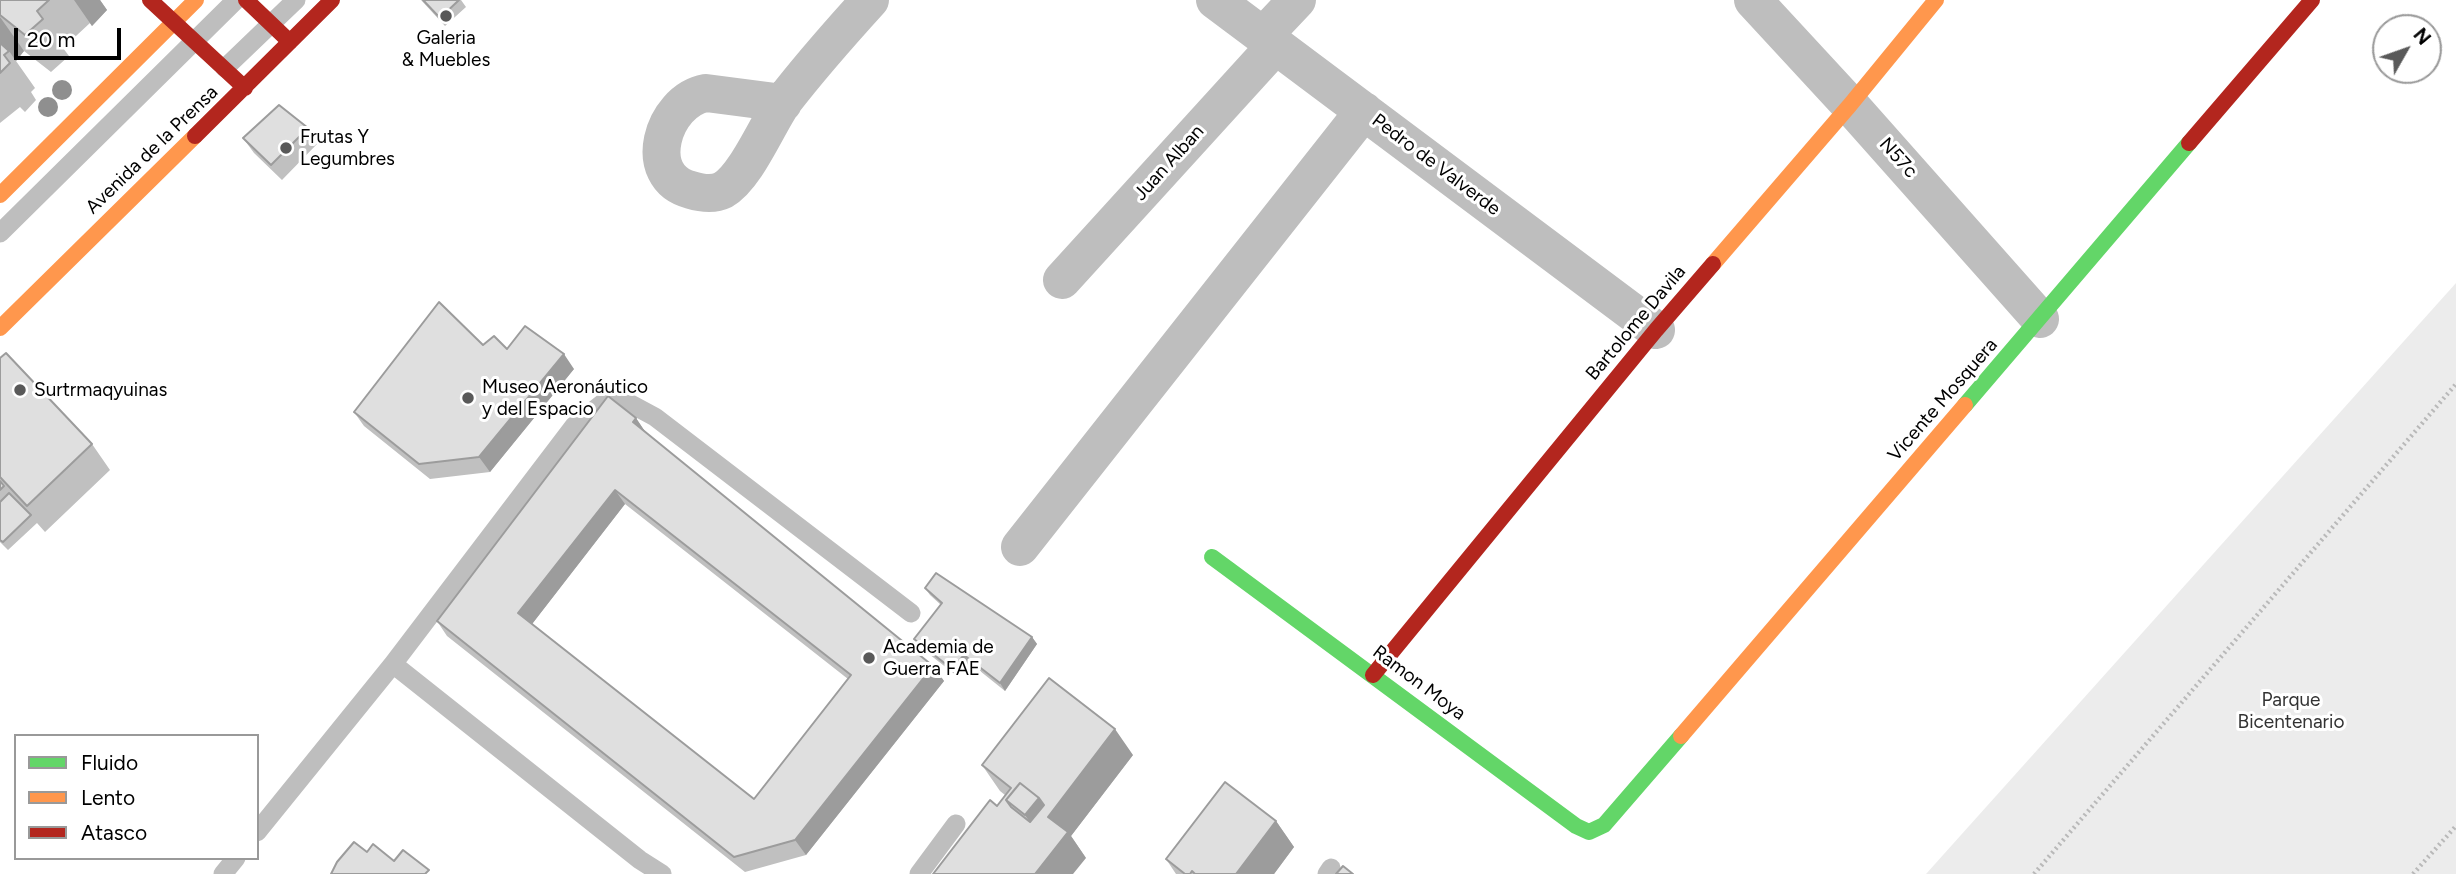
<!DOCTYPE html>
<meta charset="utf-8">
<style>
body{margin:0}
#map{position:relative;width:2456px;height:874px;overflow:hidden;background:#fff;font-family:Figtree,sans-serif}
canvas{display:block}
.legend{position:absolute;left:14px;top:734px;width:245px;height:126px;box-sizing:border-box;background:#fff;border:2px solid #999;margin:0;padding:9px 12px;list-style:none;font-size:21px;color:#000}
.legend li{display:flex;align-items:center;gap:14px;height:35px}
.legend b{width:35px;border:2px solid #999}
.north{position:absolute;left:2372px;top:14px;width:70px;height:70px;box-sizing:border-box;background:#fff;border:2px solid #999;border-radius:50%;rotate:50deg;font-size:19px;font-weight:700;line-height:28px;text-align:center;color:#000}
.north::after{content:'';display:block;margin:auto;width:24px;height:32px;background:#595959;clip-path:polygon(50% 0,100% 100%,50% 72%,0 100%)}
.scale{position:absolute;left:14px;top:28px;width:107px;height:32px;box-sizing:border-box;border:4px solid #000;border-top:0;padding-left:9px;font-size:21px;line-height:24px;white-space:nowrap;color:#000;-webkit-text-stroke:5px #fff;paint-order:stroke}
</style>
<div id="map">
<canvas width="2456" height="874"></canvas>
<ul class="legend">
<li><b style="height:9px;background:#63d668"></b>Fluido</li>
<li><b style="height:9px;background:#ff974d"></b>Lento</li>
<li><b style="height:9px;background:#b3261e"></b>Atasco</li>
</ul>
<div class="north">N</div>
<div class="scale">20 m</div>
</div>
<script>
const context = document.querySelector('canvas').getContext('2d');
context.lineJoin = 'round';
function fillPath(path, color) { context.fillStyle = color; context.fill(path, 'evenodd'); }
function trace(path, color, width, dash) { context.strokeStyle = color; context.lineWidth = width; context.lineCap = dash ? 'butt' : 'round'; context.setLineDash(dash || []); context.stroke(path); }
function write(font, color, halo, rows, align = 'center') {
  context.font = font + ' Figtree,sans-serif'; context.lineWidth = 6; context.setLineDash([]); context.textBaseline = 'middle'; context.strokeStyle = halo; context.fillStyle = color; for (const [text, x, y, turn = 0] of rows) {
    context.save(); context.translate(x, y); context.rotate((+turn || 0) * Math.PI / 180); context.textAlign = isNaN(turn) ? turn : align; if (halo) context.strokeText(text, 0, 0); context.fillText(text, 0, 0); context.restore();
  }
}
const green = new Path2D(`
 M 2456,283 L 2456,874 L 1926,874 Z`);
const path = new Path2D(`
 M 2034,874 L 2456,384
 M 2413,874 L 2456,826`);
const lane = new Path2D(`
 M 225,68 L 296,0
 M 0,233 L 236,0
 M 393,664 L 640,860 L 662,874
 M 257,832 L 393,664 L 574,426 L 603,403 L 629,403 L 655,417 L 911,613
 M 223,874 L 236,858
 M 919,874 L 956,824
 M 1327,874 L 1331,868`);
const street = new Path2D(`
 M 1215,0 L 1656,330
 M 1753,0 L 1850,105 L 2040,319
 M 1263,36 L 1297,0
 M 783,103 L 706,93 C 662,101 640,177 691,190 C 701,193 713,195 723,190 C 746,177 767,125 783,102 C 810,67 840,33 870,0
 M 1062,280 L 1276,45
 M 1020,547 L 1364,111`);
const fast = new Path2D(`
 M 1965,405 L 2189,143
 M 1212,557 L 1576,826 L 1589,832 L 1604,825 L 1681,736`);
const slow = new Path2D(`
 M 0,195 L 196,0
 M 1713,264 L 1850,105 L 1936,0
 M 0,328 L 195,136
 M 1681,736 L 1965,405`);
const jam = new Path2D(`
 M 150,0 L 245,88
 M 246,0 L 290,42
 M 195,136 L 332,0
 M 2189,143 L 2312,0
 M 1373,675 L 1656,330 L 1713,264`);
const trees = [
 [62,90],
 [48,107]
];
const wall = new Path2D(`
 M 0,0 L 100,0 L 107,10 L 92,26 L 90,23 L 63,48 L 69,56 L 51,72 L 24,51 L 16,61 L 35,88 L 31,92 L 36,100 L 25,112 L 20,107 L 0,123 Z
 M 421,0 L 461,0 L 466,7 L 445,26 Z
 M 308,128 L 319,142 L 282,180 L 254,153 L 243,138 Z
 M 483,345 L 507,349 L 574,369 L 490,472 L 430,479 L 364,426 L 354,412 Z
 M 0,358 L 92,444 L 110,470 L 45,532 L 37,523 L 8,550 L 0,542 Z
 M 636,418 L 646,433 L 933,666 L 944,681 L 806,855 L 745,872 L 447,636 L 437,621 ZM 625,504 L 848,679 L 754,799 L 532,624 Z
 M 925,588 L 1032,637 L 1037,644 L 1005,691 L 970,663 L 957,676 L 920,647 L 914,639 L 941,605 L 930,595 Z
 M 1133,755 L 1071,836 L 1086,858 L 997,806 L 1005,795 L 1000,791 L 982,765 Z
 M 1276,821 L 1294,847 L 1274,874 L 1176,874 L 1166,859 Z`);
const shadedWall = new Path2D(`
 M 74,0 L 100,0 L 107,10 L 92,26 Z
 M 0,17 L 24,51 L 16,61 L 9,51 L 0,51 Z
 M 564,354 L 574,369 L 490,472 L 479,457 Z
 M 636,418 L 646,433 L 633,422 Z
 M 615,490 L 625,504 L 529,628 L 518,613 Z
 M 1032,637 L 1037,644 L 1005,691 L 1000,683 Z
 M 964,655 L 970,663 L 957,676 L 952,669 Z
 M 933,666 L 944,681 L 806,855 L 795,840 Z
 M 1115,729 L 1133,755 L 1071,836 L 1086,858 L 1073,874 L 1035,874 L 1048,848 L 1025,815 L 1039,798 Z
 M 1276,821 L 1294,847 L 1274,874 L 1236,874 Z`);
const building = new Path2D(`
 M 0,0 L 49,0 L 37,11 L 43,19 L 25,35 L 0,15 Z
 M 423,0 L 459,0 L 440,18 Z
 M 0,43 L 9,51 L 4,55 L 10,63 L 0,73 Z
 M 279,105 L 308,128 L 271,165 L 243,138 Z
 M 439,302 L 483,345 L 494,336 L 507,349 L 525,326 L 564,354 L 479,457 L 419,464 L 354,412 Z
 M 6,353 L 92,444 L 27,506 L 0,477 L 0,358 Z
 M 608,396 L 636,418 L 633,422 L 933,666 L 795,840 L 734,857 L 437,621 ZM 615,490 L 851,675 L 754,799 L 518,613 Z
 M 0,481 L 4,486 L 0,490 Z
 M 9,493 L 31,515 L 3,542 L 0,540 L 0,502 Z
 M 936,573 L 1032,637 L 1000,683 L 964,655 L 952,669 L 914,639 L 942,603 L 925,588 Z
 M 1049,678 L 1115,729 L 1048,817 L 1068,832 L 1035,874 L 933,874 L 990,800 L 997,806 L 1011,788 L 982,765 ZM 1020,783 L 1039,798 L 1044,805 L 1030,822 L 1011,807 L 1006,800 Z
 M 1225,782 L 1276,821 L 1236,874 L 1195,874 L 1192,871 L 1190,874 L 1185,874 L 1166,859 Z
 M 1020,783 L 1039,798 L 1025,815 L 1006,800 Z
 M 354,842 L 367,852 L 373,844 L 394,861 L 403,850 L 429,870 L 425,874 L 331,874 L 337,862 Z
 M 1343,866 L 1353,874 L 1336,874 Z`);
const markers = [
 [446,16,7,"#595959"],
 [286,148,7,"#595959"],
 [20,390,7,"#595959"],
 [468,398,7,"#595959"],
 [869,658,7,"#595959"]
];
const poiNames = [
 ["Galeria",446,38,"center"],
 ["& Muebles",446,60,"center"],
 ["Frutas Y",300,137],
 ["Legumbres",300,159],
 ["Museo Aeronáutico",482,387],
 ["y del Espacio",482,409],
 ["Surtrmaqyuinas",34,390],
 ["Academia de",883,647],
 ["Guerra FAE",883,669]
];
const streetNames = [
 ["Avenida de la Prensa",152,150,-44],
 ["N57c",1898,158,48],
 ["Juan Alban",1169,163,-48],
 ["Pedro de Valverde",1436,165,37],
 ["Bartolome Davila",1636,323,-50],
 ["Vicente Mosquera",1943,400,-49],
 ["Ramon Moya",1419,683,37]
];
const parkNames = [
 ["Parque",2291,700],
 ["Bicentenario",2291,722]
];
fillPath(green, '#ececec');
trace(path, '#b9b9b9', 4.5, [2, 3.5]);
trace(lane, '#bebebe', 19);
trace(street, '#bebebe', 38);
trace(fast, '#63d668', 16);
trace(slow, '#ff974d', 16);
trace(jam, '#b3261e', 16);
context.fillStyle = '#8f8f8f';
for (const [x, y] of trees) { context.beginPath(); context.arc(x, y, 10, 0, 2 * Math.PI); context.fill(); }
fillPath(wall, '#c0c0c0');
fillPath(shadedWall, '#9c9c9c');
fillPath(building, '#dfdfdf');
trace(building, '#9c9c9c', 2);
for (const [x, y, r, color] of markers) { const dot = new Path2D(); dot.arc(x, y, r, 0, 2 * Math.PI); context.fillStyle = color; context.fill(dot); trace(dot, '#fff', 2.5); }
write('19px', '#000', '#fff', poiNames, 'left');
write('19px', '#000', '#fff', streetNames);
write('19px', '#333', '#fff', parkNames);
</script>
